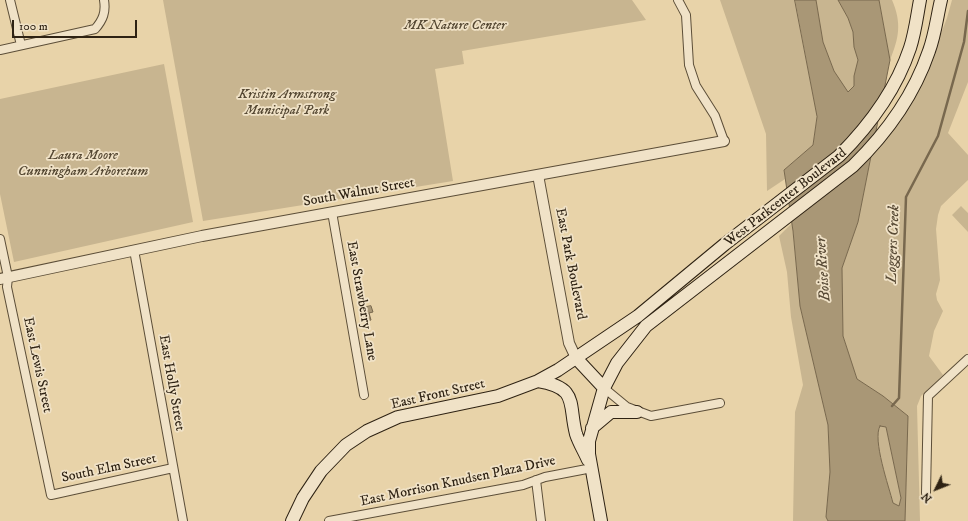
<!DOCTYPE html>
<style>
body{margin:0}
#map{position:relative;width:968px;height:521px;overflow:hidden;background:#e8d3a9;font-family:"IM FELL DW Pica",serif}
canvas{display:block}
.north{position:absolute;left:916px;top:469px;width:40px;height:40px;-webkit-text-stroke:3px #f0e2c7;paint-order:stroke;rotate:227deg;font-size:11px;font-weight:700;line-height:16px;text-align:center;color:#2e2213}
.north::after{content:'';display:block;margin:auto;width:14px;height:18px;background:#2e2213;clip-path:polygon(50% 0,100% 100%,50% 72%,0 100%)}
.scale{position:absolute;left:12px;top:20px;width:125px;height:18px;box-sizing:border-box;border:2px solid #2e2213;border-top:0;padding-left:5px;font-size:12px;line-height:14px;white-space:nowrap;color:#2e2213;-webkit-text-stroke:3px #f0e2c7;paint-order:stroke}
</style>
<div id="map">
<canvas width="968" height="521"></canvas>
<div class="north">N</div>
<div class="scale">100 m</div>
</div>
<script>
const context = document.querySelector('canvas').getContext('2d');
context.lineJoin = 'round';
function fillPath(path, color) { context.fillStyle = color; context.fill(path, 'evenodd'); }
function trace(path, color, width, dash) { context.strokeStyle = color; context.lineWidth = width; context.lineCap = dash ? 'butt' : 'round'; context.setLineDash(dash || []); context.stroke(path); }
function write(font, color, halo, rows, align = 'center') {
  context.font = font + ' "IM FELL DW Pica",serif'; context.lineWidth = 3.5; context.setLineDash([]); context.textBaseline = 'middle'; context.strokeStyle = halo; context.fillStyle = color; for (const [text, x, y, turn = 0] of rows) {
    context.save(); context.translate(x, y); context.rotate((+turn || 0) * Math.PI / 180); context.textAlign = isNaN(turn) ? turn : align; if (halo) context.strokeText(text, 0, 0); context.fillText(text, 0, 0); context.restore();
  }
}
const green = new Path2D(`
 M 163,0 L 632,0 L 646,20 L 462,51 L 464,64 L 435,69 L 453,181 L 203,221 Z
 M 720,0 L 795,0 L 817,117 L 813,145 L 784,170 L 785,179 L 767,191 L 766,134 Z
 M 816,0 L 838,0 L 848,18 L 853,32 L 854,47 L 858,60 L 854,76 L 854,86 L 848,93 L 834,71 L 823,42 Z
 M 879,0 L 892,0 C 902,23 899,38 890,60 Z
 M 952,0 L 968,0 L 968,82 L 948,133 L 968,155 L 968,180 L 941,206 L 938,215 L 936,229 L 940,280 L 936,294 L 937,300 L 943,311 L 934,331 L 929,356 L 943,375 L 921,396 L 917,406 L 920,521 L 905,521 L 908,416 L 883,396 L 857,379 L 843,336 L 842,268 L 858,222 L 871,157 L 895,129 L 920,87 L 947,18 Z
 M 164,64 L 193,222 L 14,262 L 0,194 L 0,99 Z
 M 961,206 L 968,213 L 968,232 L 952,215 Z
 M 792,223 L 800,306 L 828,425 L 830,472 L 826,517 L 828,521 L 793,521 L 795,412 L 803,385 L 791,317 L 787,272 L 779,236 Z
 M 880,426 L 886,427 L 901,498 L 899,506 L 893,503 C 889,487 872,439 880,426 Z`);
const water = new Path2D(`
 M 795,0 L 816,0 L 823,42 L 834,71 L 848,92 L 854,86 L 854,76 L 858,60 L 854,47 L 853,32 L 848,18 L 838,0 L 879,0 L 890,60 L 858,222 L 842,268 L 843,336 L 857,379 L 883,396 L 908,416 L 905,521 L 828,521 L 826,517 L 830,472 L 828,425 L 800,306 L 793,231 L 784,170 L 813,145 L 817,117 ZM 880,426 L 886,427 L 901,498 L 899,506 L 893,503 C 889,487 872,439 880,426 Z
 M 371,306 L 373,312 L 369,313 L 371,320 L 365,322 L 362,308 Z`);
const stream = new Path2D(`
 M 892,406 L 899,398 L 906,197 L 938,136 L 964,42 L 968,11`);
const minor = new Path2D(`
 M 10,0 L 21,45
 M 678,0 L 686,15 L 689,65 L 696,86 L 715,116 L 724,141
 M 0,50 L 95,29 C 103,20 106,12 104,0
 M 332,212 L 364,395
 M 0,239 L 8,277 L 7,287 L 51,495 L 173,468
 M 134,250 L 183,521
 M 604,388 L 627,407 L 651,416 L 720,403
 M 536,480 L 541,521
 M 926,493 L 928,396 L 968,359
 M 329,521 L 523,485 L 545,477 L 592,468`);
const tertiary = new Path2D(`
 M 538,175 L 569,343 L 576,358
 M 0,279 L 202,236 L 724,141`);
const secondary = new Path2D(`
 M 576,358 L 604,388
 M 538,381 C 579,388 568,403 576,434 C 579,443 584,451 588,460
 M 592,428 L 611,412 L 637,412
 M 292,521 L 303,498 L 321,471 L 346,445 L 367,431 L 398,417 L 498,396 L 538,381 L 558,370 L 638,316 L 725,244 L 839,156 C 869,126 896,90 910,48 C 915,33 917,16 920,0
 M 601,521 L 589,454 L 589,441 L 604,388 L 617,363 L 646,326 L 853,166 C 886,134 914,95 929,51 C 935,35 937,17 941,0`);
const parkNames = [
 ["MK Nature Center",455,26],
 ["Kristin Armstrong",287,95],
 ["Municipal Park",287,111],
 ["Laura Moore",83,156],
 ["Cunningham Arboretum",83,172]
];
const streetNames = [
 ["South Walnut Street",359,193,-10],
 ["West Parkcenter Boulevard",786,198,-38],
 ["East Park Boulevard",570,264,79],
 ["East Strawberry Lane",361,301,80],
 ["East Lewis Street",37,365,78],
 ["East Holly Street",171,383,80],
 ["East Front Street",438,395,-13],
 ["South Elm Street",109,469,-12],
 ["East Morrison Knudsen Plaza Drive",458,482,-12]
];
const waterNames = [
 ["Loggers Creek",894,244,-88],
 ["Boise River",824,269,-94]
];
fillPath(green, '#c8b590');
fillPath(water, '#a99776');
trace(water, '#78684e', 1);
trace(stream, '#78684e', 2.5);
trace(minor, '#5c4e38', 10);
trace(tertiary, '#5c4e38', 12);
trace(secondary, '#2e2213', 14);
trace(minor, '#f0e2c7', 8);
trace(tertiary, '#f0e2c7', 10);
trace(secondary, '#f0e2c7', 12);
write('italic 14px', '#544732', '#f0e2c7', parkNames);
write('14px', '#2e2213', '#f0e2c7', streetNames);
write('italic 15px', '#594b36', '#f0e2c7', waterNames);
</script>
